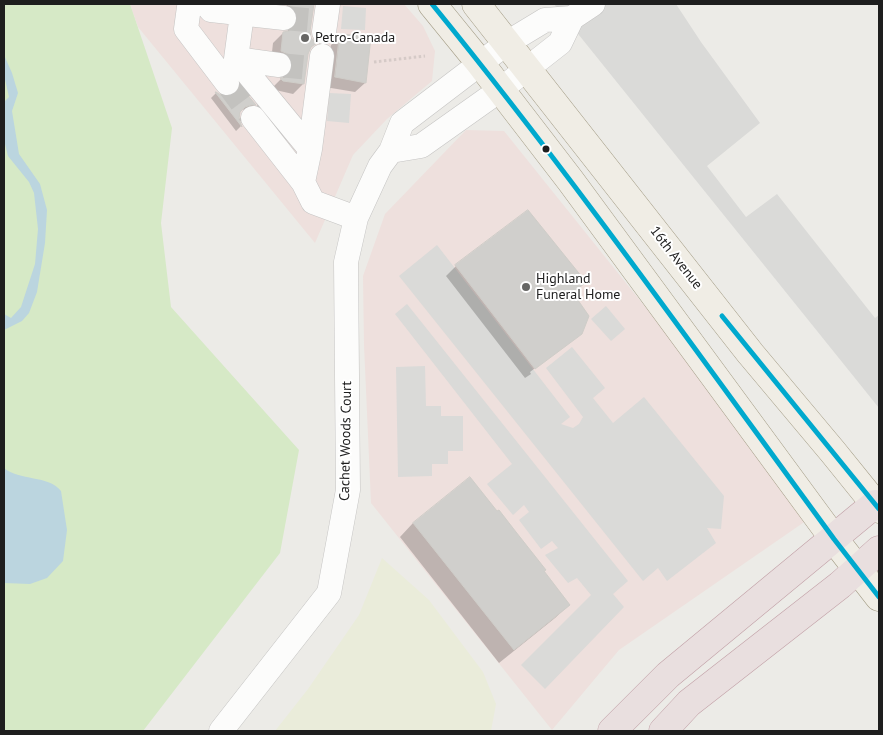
<!DOCTYPE html>
<style>
body{margin:0}
#map{position:relative;width:883px;height:735px;overflow:hidden;background:#ecebe7;font-family:"PT Sans",sans-serif}
canvas{display:block}
.frame{position:absolute;inset:0;border:5px solid #1e1e1e;pointer-events:none}
</style>
<div id="map">
<canvas width="883" height="735"></canvas>
<div class="frame"></div>
</div>
<script>
const context = document.querySelector('canvas').getContext('2d');
context.lineJoin = 'round';
function fillPath(path, color) { context.fillStyle = color; context.fill(path, 'evenodd'); }
function trace(path, color, width, dash) { context.strokeStyle = color; context.lineWidth = width; context.lineCap = dash ? 'butt' : 'round'; context.setLineDash(dash || []); context.stroke(path); }
function write(font, color, halo, rows, align = 'center') {
  context.font = font + ' "PT Sans",sans-serif'; context.lineWidth = 4; context.setLineDash([]); context.textBaseline = 'middle'; context.strokeStyle = halo; context.fillStyle = color; for (const [text, x, y, turn = 0] of rows) {
    context.save(); context.translate(x, y); context.rotate((+turn || 0) * Math.PI / 180); context.textAlign = isNaN(turn) ? turn : align; if (halo) context.strokeText(text, 0, 0); context.fillText(text, 0, 0); context.restore();
  }
}
const commercial = new Path2D(`
 M 130,4 L 404,4 L 423,26 L 435,51 L 432,81 L 387,119 L 353,155 L 315,243 L 138,27 Z
 M 466,130 L 504,131 L 813,516 L 619,650 L 552,730 L 371,503 L 364,345 L 363,276 L 385,214 Z`);
const religious = new Path2D(`
 M 554,4 L 676,4 L 701,42 L 760,123 L 707,166 L 746,217 L 777,194 L 875,318 L 879,315 L 879,408 Z
 M 343,6 L 366,8 L 365,30 L 341,29 Z
 M 329,93 L 351,94 L 349,123 L 327,121 Z
 M 437,245 L 570,417 L 561,424 L 573,428 L 579,424 L 583,417 L 546,368 L 572,347 L 605,388 L 593,398 L 613,423 L 644,397 L 724,496 L 721,529 L 707,528 L 716,543 L 667,581 L 658,568 L 643,581 L 399,276 Z
 M 407,304 L 628,581 L 613,594 L 624,607 L 545,689 L 521,665 L 591,595 L 577,578 L 568,583 L 545,555 L 558,548 L 552,541 L 541,549 L 519,520 L 529,512 L 524,505 L 513,515 L 487,484 L 512,464 L 395,314 Z
 M 606,306 L 625,329 L 611,341 L 591,319 Z
 M 425,366 L 426,406 L 441,406 L 441,416 L 463,416 L 463,451 L 448,451 L 448,464 L 432,464 L 432,476 L 398,477 L 396,367 Z`);
const farmland = new Path2D(`
 M 382,558 L 429,600 L 483,672 L 496,704 L 491,731 L 275,731 L 308,689 L 359,615 Z`);
const grass = new Path2D(`
 M 4,4 L 130,4 L 172,128 L 161,223 L 171,307 L 299,450 L 280,553 L 143,731 L 4,731 Z`);
const water = new Path2D(`
 M 4,55 L 12,73 L 18,93 L 12,111 L 19,154 L 40,184 L 47,210 L 45,243 L 37,292 L 29,313 L 22,321 L 4,330 L 4,314 L 11,318 L 21,307 L 35,264 L 38,229 L 34,193 L 29,182 L 8,156 L 4,140 L 4,102 L 9,97 L 4,75 Z
 M 4,468 C 19,481 49,475 61,491 L 67,530 L 63,561 L 47,578 L 30,584 L 4,583 Z`);
const shadow = new Path2D(`
 M 288,4 L 313,4 L 309,31 L 310,38 L 315,43 L 309,49 L 307,53 L 303,84 L 293,94 L 271,89 L 281,79 L 283,79 L 283,77 L 282,70 L 271,61 L 273,43 L 283,33 L 288,32 L 288,31 L 287,22 L 278,15 Z
 M 341,35 L 365,83 L 355,92 L 325,87 L 331,45 Z
 M 240,88 L 254,105 L 250,109 L 245,109 L 240,111 L 238,120 L 241,126 L 236,131 L 211,98 L 216,93 L 222,97 L 229,98 L 235,95 L 236,92 Z
 M 456,266 L 572,293 L 574,338 L 530,372 L 531,374 L 525,378 L 446,276 Z
 M 413,523 L 569,605 L 555,618 L 499,663 L 400,537 Z`);
const building = new Path2D(`
 M 286,4 L 314,4 L 310,31 L 311,38 L 317,43 L 311,47 L 308,54 L 304,84 L 283,81 L 280,78 L 285,78 L 290,74 L 293,66 L 292,59 L 288,54 L 281,51 L 283,32 L 289,31 L 295,26 L 298,19 L 296,12 L 292,7 Z
 M 340,34 L 371,37 L 366,83 L 335,77 Z
 M 240,86 L 256,105 L 251,105 L 245,107 L 240,112 L 239,119 L 242,127 L 215,92 L 216,92 L 222,96 L 229,97 L 236,94 L 239,89 Z
 M 528,210 L 586,282 L 573,293 L 589,316 L 582,334 L 535,369 L 455,265 Z
 M 470,477 L 497,511 L 499,510 L 516,532 L 546,570 L 544,571 L 570,605 L 514,650 L 413,523 Z`);
const minorTunnel = new Path2D(`
 M 284,18 L 317,21
 M 279,65 L 310,68
 M 227,83 L 253,118`);
const path = new Path2D(`
 M 374,62 L 425,56`);
const minor = new Path2D(`
 M 193,4 L 189,7 L 186,29 L 227,83
 M 206,4 L 211,10 L 284,18
 M 254,4 L 242,14 L 236,59 L 310,149 L 303,182 L 313,202 L 356,218
 M 324,32 L 328,4
 M 236,59 L 279,65
 M 253,118 L 303,182
 M 310,149 L 322,56
 M 391,151 L 421,146 L 500,90 L 560,43 L 572,18
 M 221,731 L 329,593 L 348,490 L 346,262 L 356,218 L 380,166 L 391,151 L 402,123 L 507,43 L 545,20 L 572,18 L 593,4`);
const major = new Path2D(`
 M 432,4 L 480,63 L 570,180 L 834,539 L 879,597
 M 476,4 L 750,353 L 833,452 L 879,509`);
const highway = new Path2D(`
 M 612,731 L 668,675 L 875,504
 M 663,731 L 689,703 L 840,585 L 879,550`);
const bus1 = new Path2D(`
 M 432,4 C 573,177 702,359 834,539 L 879,597
 M 722,316 L 879,509`);
const markers = [
 [305,38,5,"#666664"],
 [546,149,4.5,"#1e1e1e"],
 [526,287,5,"#666664"]
];
const poiNames = [
 ["Petro-Canada",315,38],
 ["Highland",536,279],
 ["Funeral Home",536,295]
];
const streetNames = [
 ["16th Avenue",676,258,52],
 ["Cachet Woods Court",346,441,-89]
];
fillPath(commercial, '#eee0dd');
fillPath(religious, '#dadad8');
fillPath(farmland, '#eaecda');
fillPath(grass, '#d6e9c6');
fillPath(water, '#bbd5df');
fillPath(shadow, '#0003');
fillPath(building, '#d0cfcc');
trace(building, '#cfcdc8', 1);
trace(minorTunnel, '#c3c2bf', 24, [24, 12]);
trace(minor, '#c5c4c3', 25);
trace(major, '#a29b84', 29);
trace(highway, '#c19fa6', 29);
trace(path, '#d5cac7', 3, [2.5, 2.5]);
trace(minor, '#fcfcfb', 24);
trace(major, '#f0ede5', 28);
trace(highway, '#e9dfdf', 28);
trace(bus1, '#00a9ce', 5);
for (const [x, y, r, color] of markers) { const dot = new Path2D(); dot.arc(x, y, r, 0, 2 * Math.PI); context.fillStyle = color; context.fill(dot); trace(dot, '#fff', 2); }
write('14px', '#1e1e1e', '#fff', poiNames, 'left');
write('14px', '#1e1e1e', '#fff', streetNames);
</script>
